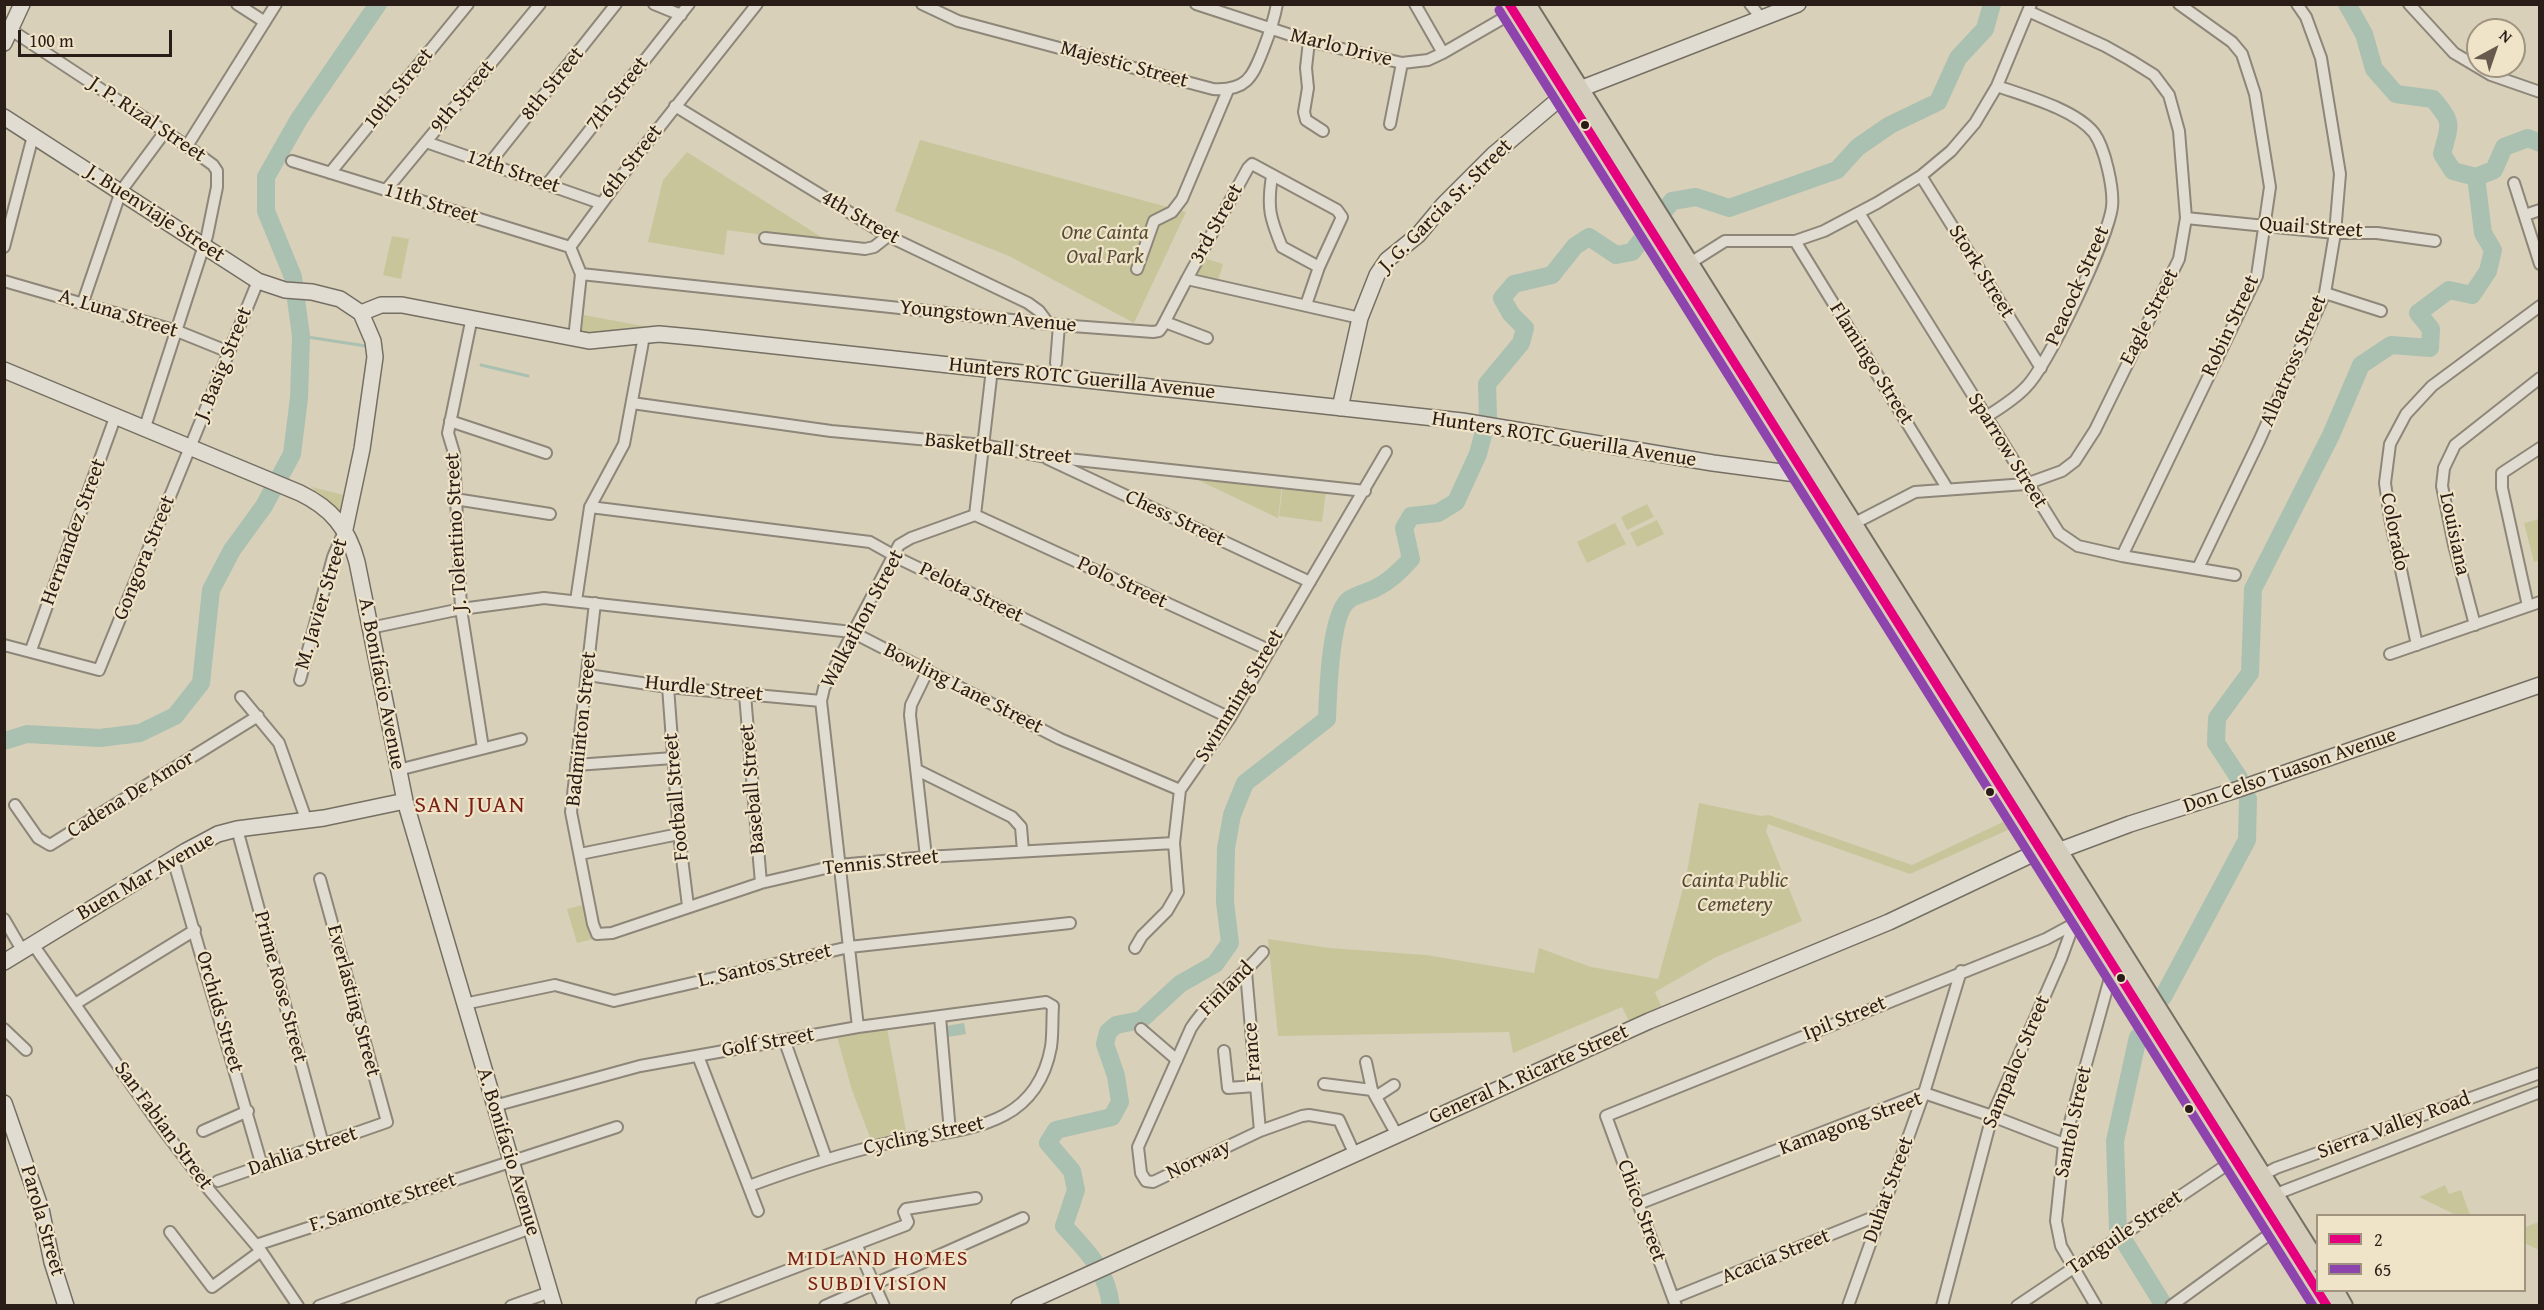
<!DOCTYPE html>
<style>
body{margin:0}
#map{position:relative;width:2544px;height:1310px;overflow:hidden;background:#d8d0b8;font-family:"Gentium Book Plus",serif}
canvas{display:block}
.frame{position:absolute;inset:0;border:6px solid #2a1c17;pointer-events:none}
.legend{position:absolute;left:2316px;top:1214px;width:210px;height:78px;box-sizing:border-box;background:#efe4c8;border:2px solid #a09481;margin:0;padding:8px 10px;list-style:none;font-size:18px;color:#2a1c17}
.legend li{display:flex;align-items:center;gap:12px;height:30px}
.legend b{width:30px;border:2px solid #a09481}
.north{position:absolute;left:2466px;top:18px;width:60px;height:60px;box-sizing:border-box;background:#efe4c8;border:2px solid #a09481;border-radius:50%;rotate:40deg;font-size:16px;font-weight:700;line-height:24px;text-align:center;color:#2a1c17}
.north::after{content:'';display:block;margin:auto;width:21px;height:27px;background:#675b4f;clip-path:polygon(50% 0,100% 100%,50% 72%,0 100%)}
.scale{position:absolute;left:18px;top:30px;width:154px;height:27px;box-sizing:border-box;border:3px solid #2a1c17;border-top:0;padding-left:8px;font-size:18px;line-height:21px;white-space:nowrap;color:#2a1c17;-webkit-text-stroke:4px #efe4c8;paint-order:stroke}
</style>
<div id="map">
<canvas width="2544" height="1310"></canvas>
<div class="frame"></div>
<ul class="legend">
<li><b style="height:8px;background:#e5007d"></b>2</li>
<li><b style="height:8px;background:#8e44ad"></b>65</li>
</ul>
<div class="north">N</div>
<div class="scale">100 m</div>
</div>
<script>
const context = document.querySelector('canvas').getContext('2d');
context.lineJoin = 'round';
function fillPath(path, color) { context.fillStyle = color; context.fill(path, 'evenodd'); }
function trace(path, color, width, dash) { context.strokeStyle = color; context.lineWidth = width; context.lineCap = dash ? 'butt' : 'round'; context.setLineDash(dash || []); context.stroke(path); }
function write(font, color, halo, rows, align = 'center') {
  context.font = font + ' "Gentium Book Plus",serif'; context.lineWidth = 4.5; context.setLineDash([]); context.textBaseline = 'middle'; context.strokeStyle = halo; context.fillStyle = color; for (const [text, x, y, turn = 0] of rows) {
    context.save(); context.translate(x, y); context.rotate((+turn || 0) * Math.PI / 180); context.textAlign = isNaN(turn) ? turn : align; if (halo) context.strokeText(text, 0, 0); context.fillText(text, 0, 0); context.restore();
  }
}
const green = new Path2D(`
 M 920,140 L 1186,212 L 1134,323 L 1009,256 L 895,211 Z
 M 687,152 L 826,240 L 830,244 L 727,230 L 724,255 L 648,242 L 663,180 Z
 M 392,236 L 409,239 L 401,279 L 383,275 Z
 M 1203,258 L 1223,264 L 1218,281 L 1193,273 Z
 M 584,315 L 648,327 L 581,335 Z
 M 1179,471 L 1282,485 L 1278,518 Z
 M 1283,485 L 1326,491 L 1322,522 L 1279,516 Z
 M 311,487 L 348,496 L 344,514 Z
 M 1647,504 L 1654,517 L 1627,530 L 1621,517 Z
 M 2539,519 L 2539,560 L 2534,562 L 2524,523 Z
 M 1657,520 L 1664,534 L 1637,547 L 1630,533 Z
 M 1615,523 L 1626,544 L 1587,563 L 1577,542 Z
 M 1699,803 L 1761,816 L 1769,815 L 1912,865 L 2005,821 L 2010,829 L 1910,874 L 1768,824 L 1766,831 L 1802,921 L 1716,957 L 1655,992 L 1664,1013 L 1632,1027 L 1622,1007 L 1513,1053 L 1509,1032 L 1278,1036 L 1268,939 L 1330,948 L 1426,955 L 1534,973 L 1539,948 L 1591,967 L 1658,979 L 1686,878 Z
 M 583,905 L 593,939 L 577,943 L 567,909 Z
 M 887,1028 L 906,1131 L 871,1140 L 852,1090 L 837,1037 Z
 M 2445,1185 L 2449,1194 L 2461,1190 L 2470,1215 L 2456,1215 L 2419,1197 Z
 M 2539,1222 L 2540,1222 L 2539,1250 L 2524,1243 L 2525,1227 Z`);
const water = new Path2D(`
 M 964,1023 L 966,1034 L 948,1037 L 946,1026 Z`);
const stream = new Path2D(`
 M 301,336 L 366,346
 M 481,365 L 528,376`);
const river = new Path2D(`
 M 2347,4 L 2364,34 L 2374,69 L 2396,94 L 2433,99 C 2454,124 2450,123 2442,154 L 2453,171 L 2476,177 L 2494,170 L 2504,147 L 2528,138 L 2540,143
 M 4,741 L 27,734 L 100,738 L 140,733 L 175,716 L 201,683 L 211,590 L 232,550 L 264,506 L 292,454 L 299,398 L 301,336 L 293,277 L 266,211 L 266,177 L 299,119 L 378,4
 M 2239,778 L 2216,743 L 2217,718 L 2250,673 L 2253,589 L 2331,435 L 2361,365 L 2391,345 L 2430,348 L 2431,329 L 2418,313 L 2449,290 L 2472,295 L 2488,271 L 2493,250 L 2483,233 L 2476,177
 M 2163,997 L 2247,840 L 2248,799
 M 2118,1230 L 2115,1141 L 2138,1037
 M 2124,1241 L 2163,1304
 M 1111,1306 C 1106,1268 1088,1253 1064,1226 L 1076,1190 L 1072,1171 L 1048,1143 L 1056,1130 L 1112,1117 L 1120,1102 L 1116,1076 L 1105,1044 L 1108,1032 L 1116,1025 L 1141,1020 L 1180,984 L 1215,964 L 1230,943 L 1225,902 L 1226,848 L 1232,815 L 1245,783 L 1327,719 C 1328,695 1330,611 1350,599 C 1358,594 1368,592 1376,588 C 1390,581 1400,571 1411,559 L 1404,528 L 1411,516 L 1438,513 L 1456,502 L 1478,454 L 1488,416 L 1487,384 L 1521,343 L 1525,328 L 1511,314 L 1502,298 L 1514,284 L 1552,275 L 1575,246 L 1589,237 L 1616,255 L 1632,252 L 1672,201 L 1696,197 L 1729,208 L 1837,170 L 1858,147 L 1890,125 L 1938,102 L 1958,58 L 1985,29 L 1992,4`);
const street = new Path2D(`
 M 237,4 L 265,22
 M 654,4 L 681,15
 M 922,4 L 958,21 L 1213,89 C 1246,91 1252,78 1263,50 C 1269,35 1274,20 1277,4
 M 1196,4 L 1309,41 L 1402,63 L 1428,60 L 1443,53 L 1514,12
 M 1415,4 L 1443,53
 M 1750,4 L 1762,19
 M 2409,4 L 2454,53 L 2491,75 L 2540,92
 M 11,30 L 187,146 L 213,165 L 217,171 L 217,187 L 207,236 L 145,427
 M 1309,41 L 1306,68 L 1308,88 L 1304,112 L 1306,120 L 1323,131
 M 675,106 L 888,236 L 1028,303 L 1039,311 L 1048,323
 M 1390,124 L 1402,63
 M 426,142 L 600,203
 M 187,146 L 276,4
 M 292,161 L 570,247
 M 489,164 L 616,4
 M 330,173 L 468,4
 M 1272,176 C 1267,208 1270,218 1282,247 L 1319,267
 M 1921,176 L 2041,368
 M 548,183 L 689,4
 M 2514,183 L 2540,264
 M 386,190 L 540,4
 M 1859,213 L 2059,533 L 2078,546 L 2122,556 L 2235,575
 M 2525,215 L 2540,210
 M 2186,218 L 2335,233 L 2377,233 L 2435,241
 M 765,238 L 865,249 L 874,247 L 888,236
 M 1795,241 L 1947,488
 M 4,247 L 33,136
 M 1687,265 L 1725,241 L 1795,241 L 1824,231 L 1877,203 L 1921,176 L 1951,151 L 1975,123 L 1997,86 L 2031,4
 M 1137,269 L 1154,221 L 1172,212 L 1182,199 L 1228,90
 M 581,274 L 1059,325 L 1153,332 L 1159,331 L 1162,327 L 1187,279 L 1360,318
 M 1187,279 L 1248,168 L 1252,164 L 1337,210 L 1342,217 L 1319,267 L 1306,305
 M 4,281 L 177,331 L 229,352
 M 2325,293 L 2381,311
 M 83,302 L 121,191 L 164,133
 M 472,317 L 448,433 L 454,453 L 461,609 L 483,748
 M 1165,322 L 1207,338
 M 574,339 L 581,274 L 570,247 L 635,158 L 757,4
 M 1056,363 L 1059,325
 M 632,403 L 831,431 L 984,445 L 1040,456 L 1365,491
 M 1986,417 C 2000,408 2015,399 2026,387 C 2048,365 2108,239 2112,207 C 2114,189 2105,148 2094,133 C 2075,109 2025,96 1997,86
 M 450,421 L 546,453
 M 1048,459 L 1310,582
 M 455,499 L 550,514
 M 590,507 L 870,542 L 904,561 L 1230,718
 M 975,515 L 1269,650
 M 1853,524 L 1915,492 L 2026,484 L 2062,471 L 2075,461 L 2095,430 L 2179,259 L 2186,218 L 2179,131 L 2169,95 L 2154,75 L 2130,60 L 2105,46 L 2028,11
 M 2122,556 L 2257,276 L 2270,187 L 2255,94 L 2242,54 L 2232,42 L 2179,4
 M 2198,568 L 2259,441 L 2325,293 L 2335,233 L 2340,174 L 2321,58 L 2306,17 L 2297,4
 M 576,601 L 590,507 L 624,444 L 644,336
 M 595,603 L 571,812 L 593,924 L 597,934 L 612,933 L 761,883 L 839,865 L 926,857 L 1174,843
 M 2528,606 L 2502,488 L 2502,473 L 2540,448
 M 2475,625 L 2454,545 L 2442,486 L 2444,468 L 2455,445 L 2540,378
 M 370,628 L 461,609 L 544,598 L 852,632 L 1060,739 L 1180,790
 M 4,645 L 99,670 L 258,281
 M 2417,645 L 2390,518 L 2385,483 L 2390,444 L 2406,414 L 2432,386 L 2540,306
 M 31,650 L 116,415
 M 2390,654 L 2540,602
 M 588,675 L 668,687 L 821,701
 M 300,680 L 333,557 L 345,529
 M 668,687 L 679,834 L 688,906
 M 745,695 L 761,883
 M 241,697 L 279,743 L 306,819
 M 576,765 L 673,758
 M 398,770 L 521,739
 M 917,770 L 1012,817 L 1021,827 L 1023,851
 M 15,805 L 38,838 L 50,845 L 258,716
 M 237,829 L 323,1144
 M 580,854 L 679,834
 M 926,857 L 910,715 L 911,705 L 928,670
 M 173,859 L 262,1166
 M 4,919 L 22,950
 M 32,943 L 159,1124 L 210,1191 L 261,1251 L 298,1306
 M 1135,948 L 1142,936 L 1167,911 L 1178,892 L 1174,843 L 1180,790 L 1230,718 L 1386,452
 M 1263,952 C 1241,978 1210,999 1191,1028 L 1138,1147 L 1141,1173 L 1146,1181 L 1153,1182 L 1260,1131 L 1302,1116 L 1309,1115 L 1339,1120 L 1355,1155
 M 1246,972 L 1260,1131
 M 75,1004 L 195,930
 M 464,1004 L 555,985 L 614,1001 L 849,947 L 1070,923
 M 940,1017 L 950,1132
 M 858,1027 L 821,701 L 824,688 L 899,545 L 911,538 L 975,515 L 992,369
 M 4,1029 L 26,1050
 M 1141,1029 L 1177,1060
 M 785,1042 L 826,1158
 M 1224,1051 L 1228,1088 L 1255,1086
 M 698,1056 L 758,1211
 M 1366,1062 L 1372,1090 L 1397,1135
 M 1324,1084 L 1372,1090
 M 1377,1096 L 1394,1085
 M 494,1106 L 640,1066 L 858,1027 L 1046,1002 L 1053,1006 C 1052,1019 1053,1034 1051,1047 C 1035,1134 956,1128 888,1143 C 840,1154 795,1169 749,1186
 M 203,1131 L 248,1111
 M 2259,1177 L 2276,1168 L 2540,1073
 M 218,1181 L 387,1122 L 320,879
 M 2271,1196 L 2540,1092
 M 1638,1204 L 1924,1093 L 1992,1116 L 2064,1144
 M 170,1232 L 212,1287 L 261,1251
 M 256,1245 L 617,1127
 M 857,1246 L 884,1306
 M 1673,1298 L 1879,1215
 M 702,1303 L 906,1225 L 908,1222 L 904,1212 L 906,1209 L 976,1198
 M 319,1306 L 531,1228
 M 511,1306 L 550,1292
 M 825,1306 L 1023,1218
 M 1676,1306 L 1606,1116 L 2046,939 L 2083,919
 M 1848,1306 L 1924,1093 L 1961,971
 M 1942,1306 L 1992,1116 L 2061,959 L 2073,926
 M 2017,1306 L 2234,1160
 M 2096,1306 L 2061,1246 L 2056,1221 L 2064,1144 L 2113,967
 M 2171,1306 L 2278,1228`);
const secondary = new Path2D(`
 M 4,43 L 22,4
 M 1580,89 L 1798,4
 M 4,117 L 258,281 L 285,290 L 312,292 L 340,299 L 361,313 L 373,341 L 375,357 L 362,449 L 345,529
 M 361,313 L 381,305 L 402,305 L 589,341 L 659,334 L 702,338 L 1462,421 L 1713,463 L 1804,475
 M 4,370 L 300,493 C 331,508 348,528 357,562 L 405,801 L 554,1306
 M 1340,408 L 1360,318 L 1377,275 L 1387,260 L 1418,235 L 1444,204 L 1493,155 L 1565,94
 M 4,962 L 186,851 L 218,834 L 237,829 L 324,818 L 405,801
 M 4,1103 L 41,1209 L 52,1262 L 66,1306
 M 1019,1306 L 1649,1021 L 1889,922 L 2041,850 L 2058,851 L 2130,824 L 2233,791 L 2540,685`);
const primary = new Path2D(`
 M 1509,4 L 2327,1306
 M 1527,4 L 2318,1263
 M 2335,1290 L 2344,1306`);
const bus1 = new Path2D(`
 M 1509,4 L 2327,1306`);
const bus2 = new Path2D(`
 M 1499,10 L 2313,1306`);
const markers = [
 [1585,125,5,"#2a1c17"],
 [1990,792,5,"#2a1c17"],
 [2121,978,5,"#2a1c17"],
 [2189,1109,5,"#2a1c17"]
];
const streetNames = [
 ["Marlo Drive",1341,48,14],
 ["Majestic Street",1124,65,15],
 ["8th Street",553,84,-51],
 ["10th Street",399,89,-51],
 ["7th Street",618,94,-52],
 ["9th Street",463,97,-50],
 ["J. P. Rizal Street",147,120,34],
 ["6th Street",632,162,-52],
 ["12th Street",513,172,19],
 ["11th Street",431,204,17],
 ["J. G. Garcia Sr. Street",1446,206,-45],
 ["J. Buenviaje Street",155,214,33],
 ["4th Street",860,218,30],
 ["3rd Street",1217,224,-61],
 ["Quail Street",2311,228,4],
 ["Stork Street",1981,272,58],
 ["Peacock Street",2078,286,-66],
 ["A. Luna Street",118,314,17],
 ["Youngstown Avenue",988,317,6],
 ["Eagle Street",2150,317,-63],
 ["Robin Street",2231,326,-65],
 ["Albatross Street",2294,361,-67],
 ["J. Basig Street",224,364,-68],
 ["Flamingo Street",1871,364,58],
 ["Hunters ROTC Guerilla Avenue",1082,379,6],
 ["Hunters ROTC Guerilla Avenue",1564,440,9],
 ["Basketball Street",998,449,7],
 ["Sparrow Street",2007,451,58],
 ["Chess Street",1175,519,25],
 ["Hernandez Street",74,532,-70],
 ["J. Tolentino Street",457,532,-93],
 ["Colorado",2394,532,79],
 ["Louisiana",2454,534,78],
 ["Gongora Street",145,558,-68],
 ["Polo Street",1122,583,25],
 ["Pelota Street",971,593,26],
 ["M. Javier Street",322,604,-73],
 ["Walkathon Street",863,619,-62],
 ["A. Bonifacio Avenue",381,684,79],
 ["Hurdle Street",704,689,6],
 ["Bowling Lane Street",963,689,27],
 ["Swimming Street",1240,696,-59],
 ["Badminton Street",582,729,-84],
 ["Don Celso Tuason Avenue",2290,771,-19],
 ["Baseball Street",753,789,-95],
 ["Cadena De Amor",131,795,-32],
 ["Football Street",677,797,-95],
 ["Tennis Street",881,863,-6],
 ["Buen Mar Avenue",146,877,-30],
 ["L. Santos Street",765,966,-13],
 ["Prime Rose Street",280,987,75],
 ["Finland",1227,989,-45],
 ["Everlasting Street",353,1001,75],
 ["Orchids Street",219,1012,74],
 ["Ipil Street",1845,1019,-22],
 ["Golf Street",768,1043,-10],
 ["France",1253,1052,-94],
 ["Sampaloc Street",2017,1062,-67],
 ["General A. Ricarte Street",1529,1075,-24],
 ["Santol Street",2074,1122,-78],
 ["Kamagong Street",1851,1124,-20],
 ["San Fabian Street",163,1126,54],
 ["Sierra Valley Road",2394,1126,-20],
 ["Cycling Street",924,1136,-12],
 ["Dahlia Street",303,1152,-19],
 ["A. Bonifacio Avenue",508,1152,73],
 ["Norway",1199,1160,-25],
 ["Duhat Street",1889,1190,-70],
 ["F. Samonte Street",383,1203,-18],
 ["Chico Street",1641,1211,70],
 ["Parola Street",42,1221,74],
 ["Tanguile Street",2125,1233,-34],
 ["Acacia Street",1776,1257,-22]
];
const parkNames = [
 ["One Cainta",1105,234],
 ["Oval Park",1105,258],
 ["Cainta Public",1735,882],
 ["Cemetery",1735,906]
];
const neighbourhoodNames = [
 ["MIDLAND HOMES",878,1259],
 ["SUBDIVISION",878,1284]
];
const quarterNames = [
 ["SAN JUAN",470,806]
];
fillPath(green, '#c9c59b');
fillPath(water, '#aac0b1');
trace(stream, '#aac0b1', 3);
trace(river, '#aac0b1', 18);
trace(street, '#8d8679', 14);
trace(secondary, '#756f63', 18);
trace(primary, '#756f63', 20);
trace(street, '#e0dcd1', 10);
trace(secondary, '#e0dcd1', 15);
trace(primary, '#d5cdbc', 16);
trace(bus1, '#e5007d', 9);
trace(bus2, '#8e44ad', 9);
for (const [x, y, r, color] of markers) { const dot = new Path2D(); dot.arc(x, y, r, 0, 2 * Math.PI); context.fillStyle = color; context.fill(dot); trace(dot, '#efe4c8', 2); }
write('21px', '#2a1c17', '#efe4c8', streetNames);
write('italic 21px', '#564c37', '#efe4c8', parkNames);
context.letterSpacing = '1.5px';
write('22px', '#7a1f14', '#efe4c8', neighbourhoodNames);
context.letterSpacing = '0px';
context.letterSpacing = '1.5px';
write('24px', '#7a1f14', '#efe4c8', quarterNames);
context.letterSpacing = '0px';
</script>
